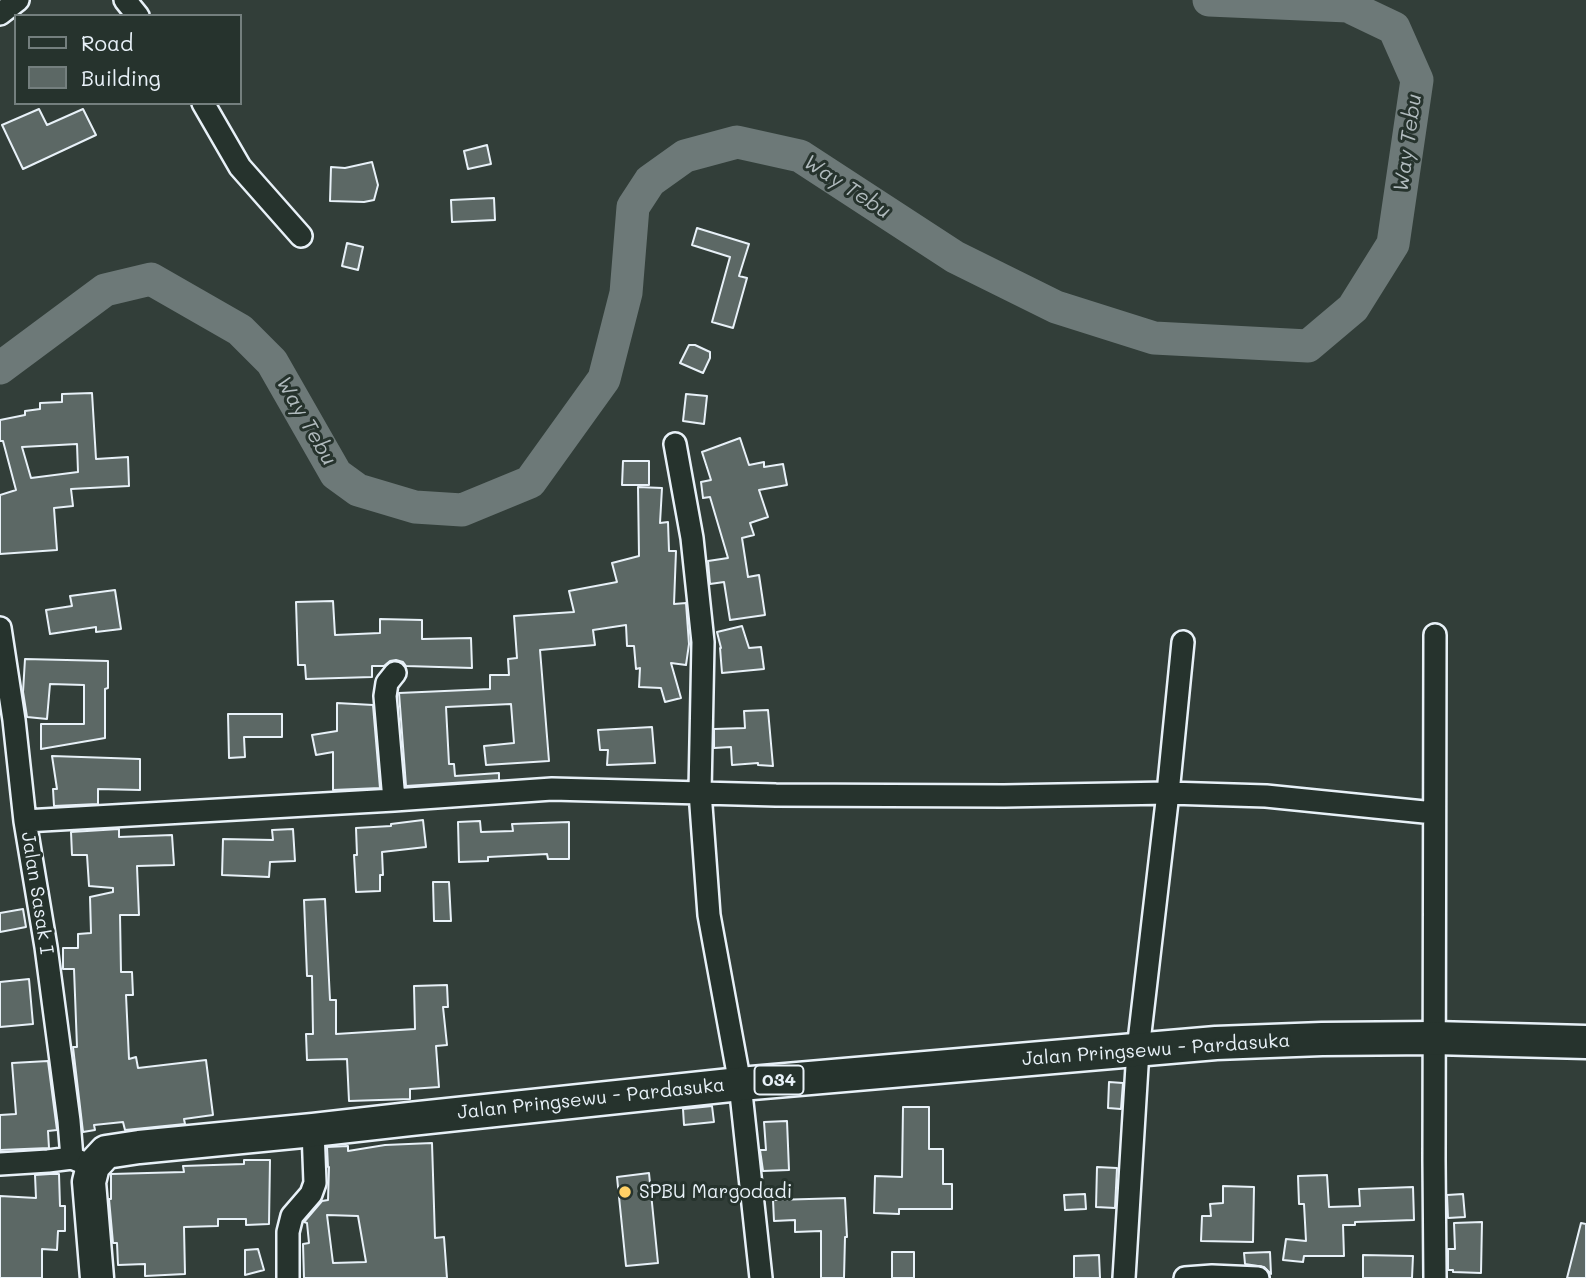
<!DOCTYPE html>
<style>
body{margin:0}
#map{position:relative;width:1586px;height:1278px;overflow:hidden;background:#323e39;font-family:Mali,sans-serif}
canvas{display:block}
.legend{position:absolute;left:14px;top:14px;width:228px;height:91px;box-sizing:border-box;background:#26332d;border:2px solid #747f7e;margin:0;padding:9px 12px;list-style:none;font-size:21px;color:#e8f1f8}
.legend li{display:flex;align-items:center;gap:14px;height:35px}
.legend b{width:35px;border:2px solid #747f7e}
</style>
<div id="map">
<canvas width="1586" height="1278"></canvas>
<ul class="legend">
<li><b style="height:9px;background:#26332d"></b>Road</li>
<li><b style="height:19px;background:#5c6865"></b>Building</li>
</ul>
</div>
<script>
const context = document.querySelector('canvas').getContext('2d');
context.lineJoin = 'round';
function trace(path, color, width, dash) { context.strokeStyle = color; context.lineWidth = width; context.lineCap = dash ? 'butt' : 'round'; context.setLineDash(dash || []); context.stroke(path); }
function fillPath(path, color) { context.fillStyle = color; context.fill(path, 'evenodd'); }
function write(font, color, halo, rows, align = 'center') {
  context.font = font + ' Mali,sans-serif'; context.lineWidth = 6; context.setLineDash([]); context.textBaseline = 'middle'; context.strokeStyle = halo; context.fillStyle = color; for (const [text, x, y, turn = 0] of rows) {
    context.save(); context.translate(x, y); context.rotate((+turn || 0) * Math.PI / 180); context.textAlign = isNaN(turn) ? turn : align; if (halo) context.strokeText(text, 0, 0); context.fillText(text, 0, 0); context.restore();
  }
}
const river = new Path2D(`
 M 0,368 L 105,290 L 151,279 L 240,330 L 272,362 L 336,474 L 358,490 L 415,507 L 462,510 L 530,482 L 604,379 L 626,293 L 633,207 L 650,181 L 685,156 L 737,142 L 800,156 L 955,257 L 1056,307 L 1154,338 L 1308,346 L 1353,308 L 1393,244 L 1417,80 L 1394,28 L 1348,6 L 1209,0`);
const building = new Path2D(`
 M 39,109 L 47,125 L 83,109 L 96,135 L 23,169 L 2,125 Z
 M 487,145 L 491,164 L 468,169 L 464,151 Z
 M 372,162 L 378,185 L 374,200 L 364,202 L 330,201 L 331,167 L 345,168 Z
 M 494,198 L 495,220 L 452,222 L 451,200 Z
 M 697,228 L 749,244 L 739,276 L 747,278 L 733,328 L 712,322 L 730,257 L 692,245 Z
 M 347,243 L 363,247 L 358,270 L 342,266 Z
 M 689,345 L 695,345 L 710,352 L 710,358 L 703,373 L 680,363 Z
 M 92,393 L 96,459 L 128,457 L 129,486 L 71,489 L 73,506 L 54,508 L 57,550 L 0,554 L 0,495 L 16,490 L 3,441 L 0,441 L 0,420 L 25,415 L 25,411 L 40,409 L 40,403 L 62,402 L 62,394 ZM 77,444 L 78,472 L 31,478 L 22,447 Z
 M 686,394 L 707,396 L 704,424 L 683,421 Z
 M 740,438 L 749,465 L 764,462 L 764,467 L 783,464 L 787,485 L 759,490 L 768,517 L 750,523 L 754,535 L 742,538 L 748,577 L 759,575 L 765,615 L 730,620 L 724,582 L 710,584 L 708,561 L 728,558 L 710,497 L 703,498 L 701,482 L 711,480 L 702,452 Z
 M 623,461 L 649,461 L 649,485 L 622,485 Z
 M 638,487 L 662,488 L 660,523 L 668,522 L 669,551 L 676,551 L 674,604 L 686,603 L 689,644 L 686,665 L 671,663 L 681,698 L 665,702 L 661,688 L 639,687 L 640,668 L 636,669 L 634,646 L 627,646 L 626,625 L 593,630 L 595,645 L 540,650 L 549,761 L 486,765 L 484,746 L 514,743 L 511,704 L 446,707 L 449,764 L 454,764 L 455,776 L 499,773 L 499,780 L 406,786 L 399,693 L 490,689 L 490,675 L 509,675 L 508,659 L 517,658 L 514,616 L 574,612 L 569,591 L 617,582 L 612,563 L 639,556 Z
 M 115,590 L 121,629 L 96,632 L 96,627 L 50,634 L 46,610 L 72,606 L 70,596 Z
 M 333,601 L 335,635 L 380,633 L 380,619 L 422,620 L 422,639 L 471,638 L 472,668 L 406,666 L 403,662 L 396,660 L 390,661 L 384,666 L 372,666 L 372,677 L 306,679 L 305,665 L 298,665 L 296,602 Z
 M 742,626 L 749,648 L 761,647 L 764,669 L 722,673 L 720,648 L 721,648 L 717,632 Z
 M 25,659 L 108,661 L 108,688 L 105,689 L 105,738 L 41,749 L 41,724 L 84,724 L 84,685 L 50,684 L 47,719 L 27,717 L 23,692 Z
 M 337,703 L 373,705 L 380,788 L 333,790 L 333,752 L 316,755 L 312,735 L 337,731 Z
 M 768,710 L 773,766 L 758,765 L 758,763 L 732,765 L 731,747 L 714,748 L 714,729 L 745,728 L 744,711 Z
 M 228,714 L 282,714 L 282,737 L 244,737 L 245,757 L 229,758 Z
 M 652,727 L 655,763 L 607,765 L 608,750 L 600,750 L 598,730 Z
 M 52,756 L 140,759 L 140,790 L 98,789 L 98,804 L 54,806 L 53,789 L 57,789 Z
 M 423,820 L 426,847 L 382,852 L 383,875 L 380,875 L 380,891 L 356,892 L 354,855 L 357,855 L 356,828 L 391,826 L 391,824 Z
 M 480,821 L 481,832 L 513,831 L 512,824 L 569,822 L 569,859 L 548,859 L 547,854 L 488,857 L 488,861 L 459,862 L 458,822 Z
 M 119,829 L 119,837 L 172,835 L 174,865 L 137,866 L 139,915 L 120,915 L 121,972 L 132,972 L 133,995 L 126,995 L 129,1059 L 136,1057 L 138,1068 L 206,1060 L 213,1115 L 184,1119 L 185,1124 L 125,1130 L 123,1122 L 94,1125 L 95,1130 L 83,1132 L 73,1047 L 77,1047 L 74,969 L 63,969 L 63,948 L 78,948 L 78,934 L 91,933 L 90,897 L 113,892 L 113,888 L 89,886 L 87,855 L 72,855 L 71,832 Z
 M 293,829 L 295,861 L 270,862 L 269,877 L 222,875 L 223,839 L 273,840 L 272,830 Z
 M 433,882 L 449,882 L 451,921 L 434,921 Z
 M 325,899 L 330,1000 L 336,1000 L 336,1034 L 415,1029 L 414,986 L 447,985 L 448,1007 L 443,1007 L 447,1045 L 436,1046 L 439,1087 L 410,1089 L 410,1099 L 349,1101 L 347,1059 L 307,1060 L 306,1034 L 313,1034 L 312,976 L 307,976 L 304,900 Z
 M 23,909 L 26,927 L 0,932 L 0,913 Z
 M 29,979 L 33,1024 L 0,1027 L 0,982 Z
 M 48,1061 L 57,1130 L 48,1131 L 49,1148 L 0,1150 L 0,1115 L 16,1114 L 12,1063 Z
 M 1109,1082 L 1123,1083 L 1121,1109 L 1108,1108 Z
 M 712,1106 L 714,1122 L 684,1125 L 683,1109 Z
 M 903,1107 L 929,1107 L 929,1149 L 943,1149 L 943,1184 L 952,1184 L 952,1209 L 899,1209 L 899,1214 L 874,1213 L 875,1176 L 902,1177 Z
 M 787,1121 L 789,1170 L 763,1171 L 760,1150 L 766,1150 L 764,1122 Z
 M 432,1143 L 435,1238 L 444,1237 L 447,1278 L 304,1278 L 303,1244 L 309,1243 L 307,1223 L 304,1222 L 322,1201 L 328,1200 L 329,1167 L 328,1167 L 327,1147 L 348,1146 L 348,1151 L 385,1145 ZM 327,1215 L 358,1216 L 366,1262 L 333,1263 Z
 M 244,1160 L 270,1160 L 269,1224 L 246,1225 L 246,1219 L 218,1219 L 218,1226 L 184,1227 L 185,1274 L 145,1276 L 145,1264 L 118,1265 L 117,1243 L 113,1243 L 109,1199 L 111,1199 L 111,1174 L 184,1172 L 183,1166 L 244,1164 Z
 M 1097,1167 L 1117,1168 L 1115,1208 L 1096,1207 Z
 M 649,1173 L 658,1263 L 626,1266 L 617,1177 Z
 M 50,1174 L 59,1174 L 60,1206 L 65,1206 L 65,1231 L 58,1231 L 57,1250 L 42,1249 L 42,1278 L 0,1278 L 0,1196 L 36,1198 L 35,1175 Z
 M 1327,1175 L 1329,1207 L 1360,1206 L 1359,1189 L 1413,1187 L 1414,1220 L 1355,1222 L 1355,1225 L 1343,1225 L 1344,1256 L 1304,1256 L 1303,1262 L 1283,1260 L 1286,1239 L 1306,1241 L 1304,1204 L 1299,1204 L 1298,1176 Z
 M 1223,1186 L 1254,1187 L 1253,1242 L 1201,1241 L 1202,1216 L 1211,1216 L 1210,1204 L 1223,1203 Z
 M 1085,1194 L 1086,1209 L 1065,1210 L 1064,1195 Z
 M 1463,1194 L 1465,1217 L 1448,1218 L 1447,1195 Z
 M 845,1198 L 847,1237 L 845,1237 L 844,1278 L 821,1278 L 821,1231 L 795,1232 L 795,1220 L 774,1221 L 773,1200 Z
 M 1482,1222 L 1481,1273 L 1453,1272 L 1453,1270 L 1448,1270 L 1448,1249 L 1455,1249 L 1454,1223 Z
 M 1581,1223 L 1586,1224 L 1586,1278 L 1567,1278 Z
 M 258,1249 L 264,1270 L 245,1275 L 245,1250 Z
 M 892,1252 L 914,1252 L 914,1278 L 892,1278 Z
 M 1270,1252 L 1271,1274 L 1264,1267 L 1245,1264 L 1244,1253 Z
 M 1099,1255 L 1100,1278 L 1074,1278 L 1074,1256 Z
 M 1363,1255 L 1413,1256 L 1412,1278 L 1363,1278 Z`);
const street = new Path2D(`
 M 125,0 L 138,16
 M 0,14 L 18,0
 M 203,103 L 240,167 L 301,236
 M 675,444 L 692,538 L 703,642 L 700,792 L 709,915 L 740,1084 L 761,1278
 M 0,628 L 14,720 L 25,821 L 46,947 L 69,1121 L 72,1158
 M 394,800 L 385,696 L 387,683 L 395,673
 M 25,821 L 394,800 L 552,789 L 776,795 L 1004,796 L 1168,793 L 1266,796 L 1434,813
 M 0,1164 L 48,1161 L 72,1158 L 84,1163
 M 288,1278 L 288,1232 L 292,1216 L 311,1194 L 315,1183 L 313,1130
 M 1124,1278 L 1138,1050 L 1168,793 L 1183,642
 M 1185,1278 L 1212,1276 L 1258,1278
 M 1435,1278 L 1434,1160 L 1435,635`);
const primary = new Path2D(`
 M 97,1278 L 89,1182 L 93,1166 L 106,1152 L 139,1147 L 313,1130 L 410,1119 L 740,1084 L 1216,1043 L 1322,1039 L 1434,1038 L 1586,1042`);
const markers = [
 [625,1192,7,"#ffd166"]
];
const shields = [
 [779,1080,49]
];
const shieldNames = [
 ["034",779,1080]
];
const streetNames = [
 ["Jalan Sasak I",37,893,81],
 ["Jalan Pringsewu - Pardasuka",1156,1050,-4],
 ["Jalan Pringsewu - Pardasuka",591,1099,-6]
];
const poiNames = [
 ["SPBU Margodadi",639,1192]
];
const waterNames = [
 ["Way Tebu",1408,143,-82],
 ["Way Tebu",847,187,33],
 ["Way Tebu",306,421,60]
];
trace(river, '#6d7978', 33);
fillPath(building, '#5c6865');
trace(building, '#e8f1f8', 2);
trace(street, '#e8f1f8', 26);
trace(primary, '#e8f1f8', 37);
trace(street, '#26332d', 21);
trace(primary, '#26332d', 32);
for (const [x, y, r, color] of markers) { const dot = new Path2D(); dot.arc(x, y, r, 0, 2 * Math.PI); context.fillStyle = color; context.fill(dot); trace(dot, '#26332d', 2.5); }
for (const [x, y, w] of shields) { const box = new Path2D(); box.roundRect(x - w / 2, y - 14.5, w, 29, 5); context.fillStyle = '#26332d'; context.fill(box); trace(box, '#e8f1f8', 2); }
write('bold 18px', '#e8f1f8', null, shieldNames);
write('19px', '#e8f1f8', '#26332d', streetNames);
write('19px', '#e8f1f8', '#26332d', poiNames, 'left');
write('italic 21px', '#b1bbbe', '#26332d', waterNames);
</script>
